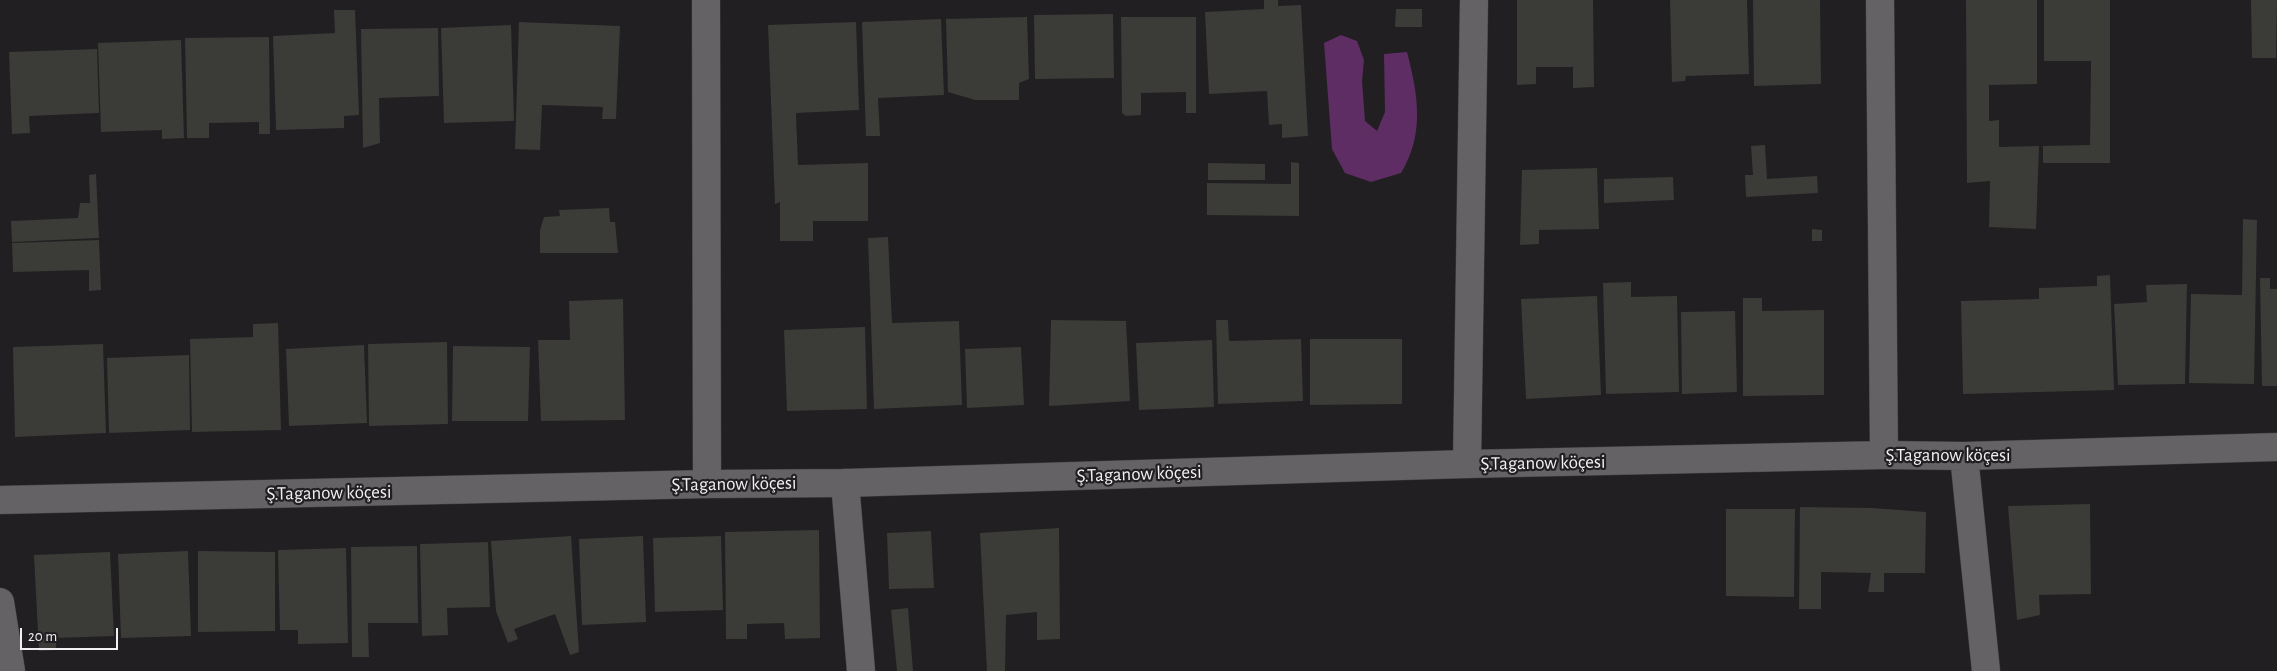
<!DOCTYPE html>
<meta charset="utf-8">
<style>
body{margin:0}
#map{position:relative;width:2277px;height:671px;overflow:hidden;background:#211f21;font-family:"Alegreya Sans",sans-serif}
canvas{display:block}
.scale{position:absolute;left:20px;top:628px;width:98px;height:22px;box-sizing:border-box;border:2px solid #f1eff1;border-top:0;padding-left:6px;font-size:15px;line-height:18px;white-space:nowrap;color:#f1eff1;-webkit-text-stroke:4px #211f21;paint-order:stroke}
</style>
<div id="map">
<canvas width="2277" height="671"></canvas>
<div class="scale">20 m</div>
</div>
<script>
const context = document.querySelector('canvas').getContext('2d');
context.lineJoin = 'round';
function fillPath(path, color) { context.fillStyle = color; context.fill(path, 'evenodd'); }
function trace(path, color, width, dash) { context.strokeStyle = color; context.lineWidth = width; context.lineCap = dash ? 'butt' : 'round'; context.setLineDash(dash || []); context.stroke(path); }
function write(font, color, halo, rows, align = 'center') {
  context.font = font + ' "Alegreya Sans",sans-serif'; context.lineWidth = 4.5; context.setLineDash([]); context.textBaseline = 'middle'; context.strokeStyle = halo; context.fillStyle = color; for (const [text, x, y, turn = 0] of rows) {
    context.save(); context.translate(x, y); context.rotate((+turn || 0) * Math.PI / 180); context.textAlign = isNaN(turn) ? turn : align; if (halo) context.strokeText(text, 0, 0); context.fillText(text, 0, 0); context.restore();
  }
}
const green = new Path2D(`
 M 1341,35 L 1357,41 L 1364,60 L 1362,81 L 1365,121 L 1377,131 L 1385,112 L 1384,54 L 1407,52 C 1418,94 1425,134 1401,173 L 1371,182 L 1345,173 L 1332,149 L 1324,43 Z`);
const building = new Path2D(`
 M 1264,0 L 1278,0 L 1278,6 L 1301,5 L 1308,136 L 1282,138 L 1282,124 L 1269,125 L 1267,91 L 1209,94 L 1205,12 L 1264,9 Z
 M 1517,0 L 1593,0 L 1594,87 L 1573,88 L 1573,67 L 1536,67 L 1536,84 L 1517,85 Z
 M 1670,0 L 1747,0 L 1749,74 L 1686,76 L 1685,81 L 1672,82 Z
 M 1753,0 L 1820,0 L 1821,84 L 1754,86 Z
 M 1966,0 L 2037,0 L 2037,84 L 1989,85 L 1989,121 L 1999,120 L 1999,147 L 2039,146 L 2036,229 L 1989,227 L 1990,181 L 1967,183 Z
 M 2044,0 L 2110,0 L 2110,163 L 2043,163 L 2043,146 L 2090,145 L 2091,61 L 2044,61 Z
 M 2251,0 L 2277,0 L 2276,58 L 2252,58 Z
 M 1396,9 L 1422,9 L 1422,27 L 1395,27 Z
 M 334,10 L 355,10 L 359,115 L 344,116 L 344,128 L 276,130 L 273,36 L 335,33 Z
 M 1113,14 L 1114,78 L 1035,79 L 1034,15 Z
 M 1027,17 L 1029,79 L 1019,83 L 1019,100 L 975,100 L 948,92 L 946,19 Z
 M 1121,17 L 1196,17 L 1196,113 L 1186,113 L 1186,92 L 1141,93 L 1141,115 L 1126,116 L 1122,113 Z
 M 941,19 L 944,95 L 878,98 L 880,136 L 866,136 L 862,22 Z
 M 519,22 L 620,26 L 616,119 L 602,119 L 603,107 L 542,105 L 540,150 L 515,149 Z
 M 856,22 L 859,110 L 796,113 L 798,165 L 868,163 L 868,221 L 813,221 L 813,241 L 780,241 L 780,202 L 775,204 L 768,25 Z
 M 511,25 L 514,121 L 444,123 L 441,28 Z
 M 438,28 L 439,96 L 379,98 L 380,143 L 363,148 L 361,29 Z
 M 269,37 L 270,134 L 259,134 L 259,122 L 209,123 L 209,138 L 187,138 L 185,38 Z
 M 181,40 L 184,138 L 162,139 L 162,130 L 101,132 L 98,43 Z
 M 97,49 L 99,113 L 29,116 L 30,133 L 12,134 L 9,52 Z
 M 1765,145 L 1767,179 L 1817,176 L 1818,193 L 1746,197 L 1745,175 L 1753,175 L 1751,146 Z
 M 1291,162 L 1299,163 L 1299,216 L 1207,215 L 1207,183 L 1291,184 Z
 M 1208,163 L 1265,164 L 1265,180 L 1208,180 Z
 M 1597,168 L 1599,229 L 1539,230 L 1539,244 L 1520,245 L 1522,170 Z
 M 96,174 L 99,238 L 12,242 L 11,221 L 78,218 L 80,203 L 90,203 L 89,175 Z
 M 1673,177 L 1674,200 L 1604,203 L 1604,179 Z
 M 609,208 L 610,222 L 615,222 L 618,253 L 540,253 L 540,230 L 544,217 L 560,216 L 559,210 Z
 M 2243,219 L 2257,220 L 2254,384 L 2189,383 L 2191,294 L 2242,295 Z
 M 1812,229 L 1822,230 L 1822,241 L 1812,241 Z
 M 888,237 L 892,323 L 959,321 L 962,405 L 874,409 L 868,238 Z
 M 99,240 L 101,290 L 89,291 L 89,270 L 13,272 L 12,243 Z
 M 2110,275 L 2114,390 L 1963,394 L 1961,301 L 2039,299 L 2039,288 L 2097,286 L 2097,276 Z
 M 2260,278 L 2270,278 L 2270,289 L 2277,289 L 2277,386 L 2262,386 Z
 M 1631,282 L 1631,297 L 1677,296 L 1679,392 L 1606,394 L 1603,283 Z
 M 2187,284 L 2185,384 L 2118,385 L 2114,304 L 2147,302 L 2146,285 Z
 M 1597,296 L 1601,395 L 1526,399 L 1521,299 Z
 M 1743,298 L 1762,298 L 1762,311 L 1824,310 L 1824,395 L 1743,396 Z
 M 623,299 L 625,420 L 541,421 L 538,340 L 570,340 L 569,301 Z
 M 1735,311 L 1737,392 L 1682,394 L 1681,312 Z
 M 1051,320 L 1126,321 L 1130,401 L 1049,406 Z
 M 1216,320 L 1228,320 L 1229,341 L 1301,339 L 1303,401 L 1218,404 Z
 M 278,323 L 281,430 L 192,432 L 190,339 L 253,337 L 253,324 Z
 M 865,327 L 867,409 L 787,411 L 784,330 Z
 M 1310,339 L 1402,339 L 1402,404 L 1310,405 Z
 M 1212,340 L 1214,407 L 1139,410 L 1136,343 Z
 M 447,342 L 448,424 L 369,426 L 368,344 Z
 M 103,344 L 106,433 L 15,437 L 13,347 Z
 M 364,345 L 367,423 L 289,426 L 286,349 Z
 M 453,346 L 530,347 L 528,421 L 452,421 Z
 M 1021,347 L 1024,405 L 967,408 L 965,349 Z
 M 189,355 L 190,430 L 109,433 L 107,358 Z
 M 2090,504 L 2091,594 L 2039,595 L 2040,615 L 2017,620 L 2008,506 Z
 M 1800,507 L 1872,508 L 1926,512 L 1925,573 L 1884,573 L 1884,592 L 1868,592 L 1871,573 L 1821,572 L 1821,609 L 1799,609 Z
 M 1726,509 L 1795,509 L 1794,597 L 1726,596 Z
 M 1059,528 L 1060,639 L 1037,640 L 1037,612 L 1006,615 L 1005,671 L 987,671 L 980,533 Z
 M 819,530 L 820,638 L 785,639 L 784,623 L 747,624 L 747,639 L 726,639 L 725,532 Z
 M 931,531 L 934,588 L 889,589 L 887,533 Z
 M 571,536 L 579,652 L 570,655 L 555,614 L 514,629 L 518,639 L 508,643 L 496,611 L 491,541 Z
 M 643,536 L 646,622 L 582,625 L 579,539 Z
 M 721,536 L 723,610 L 655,612 L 653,538 Z
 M 488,542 L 490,607 L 447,608 L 448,635 L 422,636 L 420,544 Z
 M 417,546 L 418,623 L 368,623 L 369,657 L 352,657 L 351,547 Z
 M 346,548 L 348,643 L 298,644 L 298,630 L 280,630 L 278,550 Z
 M 188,551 L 191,636 L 121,638 L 118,554 Z
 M 198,551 L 275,552 L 275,631 L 198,632 Z
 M 110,552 L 114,636 L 56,638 L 56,650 L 39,651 L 34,555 Z
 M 908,608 L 913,671 L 897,671 L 891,610 Z`);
const minor = new Path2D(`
 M 706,0 L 707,484
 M 1884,455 L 1964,456 L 2277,447
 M 1964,456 L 1986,671
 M 1467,464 L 1474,0
 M 845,483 L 861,671
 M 0,602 L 11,671`);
const tertiary = new Path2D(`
 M 0,500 L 707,484 L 845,483 L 1467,464 L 1884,455 L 1880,0`);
const streetNames = [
 ["Ş.Taganow köçesi",1948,455],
 ["Ş.Taganow köçesi",1543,463,-1],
 ["Ş.Taganow köçesi",1139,474,-2],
 ["Ş.Taganow köçesi",734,484,-1],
 ["Ş.Taganow köçesi",329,493,-1]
];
fillPath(green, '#5e2d64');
fillPath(building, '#3b3b38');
trace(minor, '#3e3c3e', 29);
trace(tertiary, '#3e3c3e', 29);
trace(minor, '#646264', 28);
trace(tertiary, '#646264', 28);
write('19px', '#f1eff1', '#211f21', streetNames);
</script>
